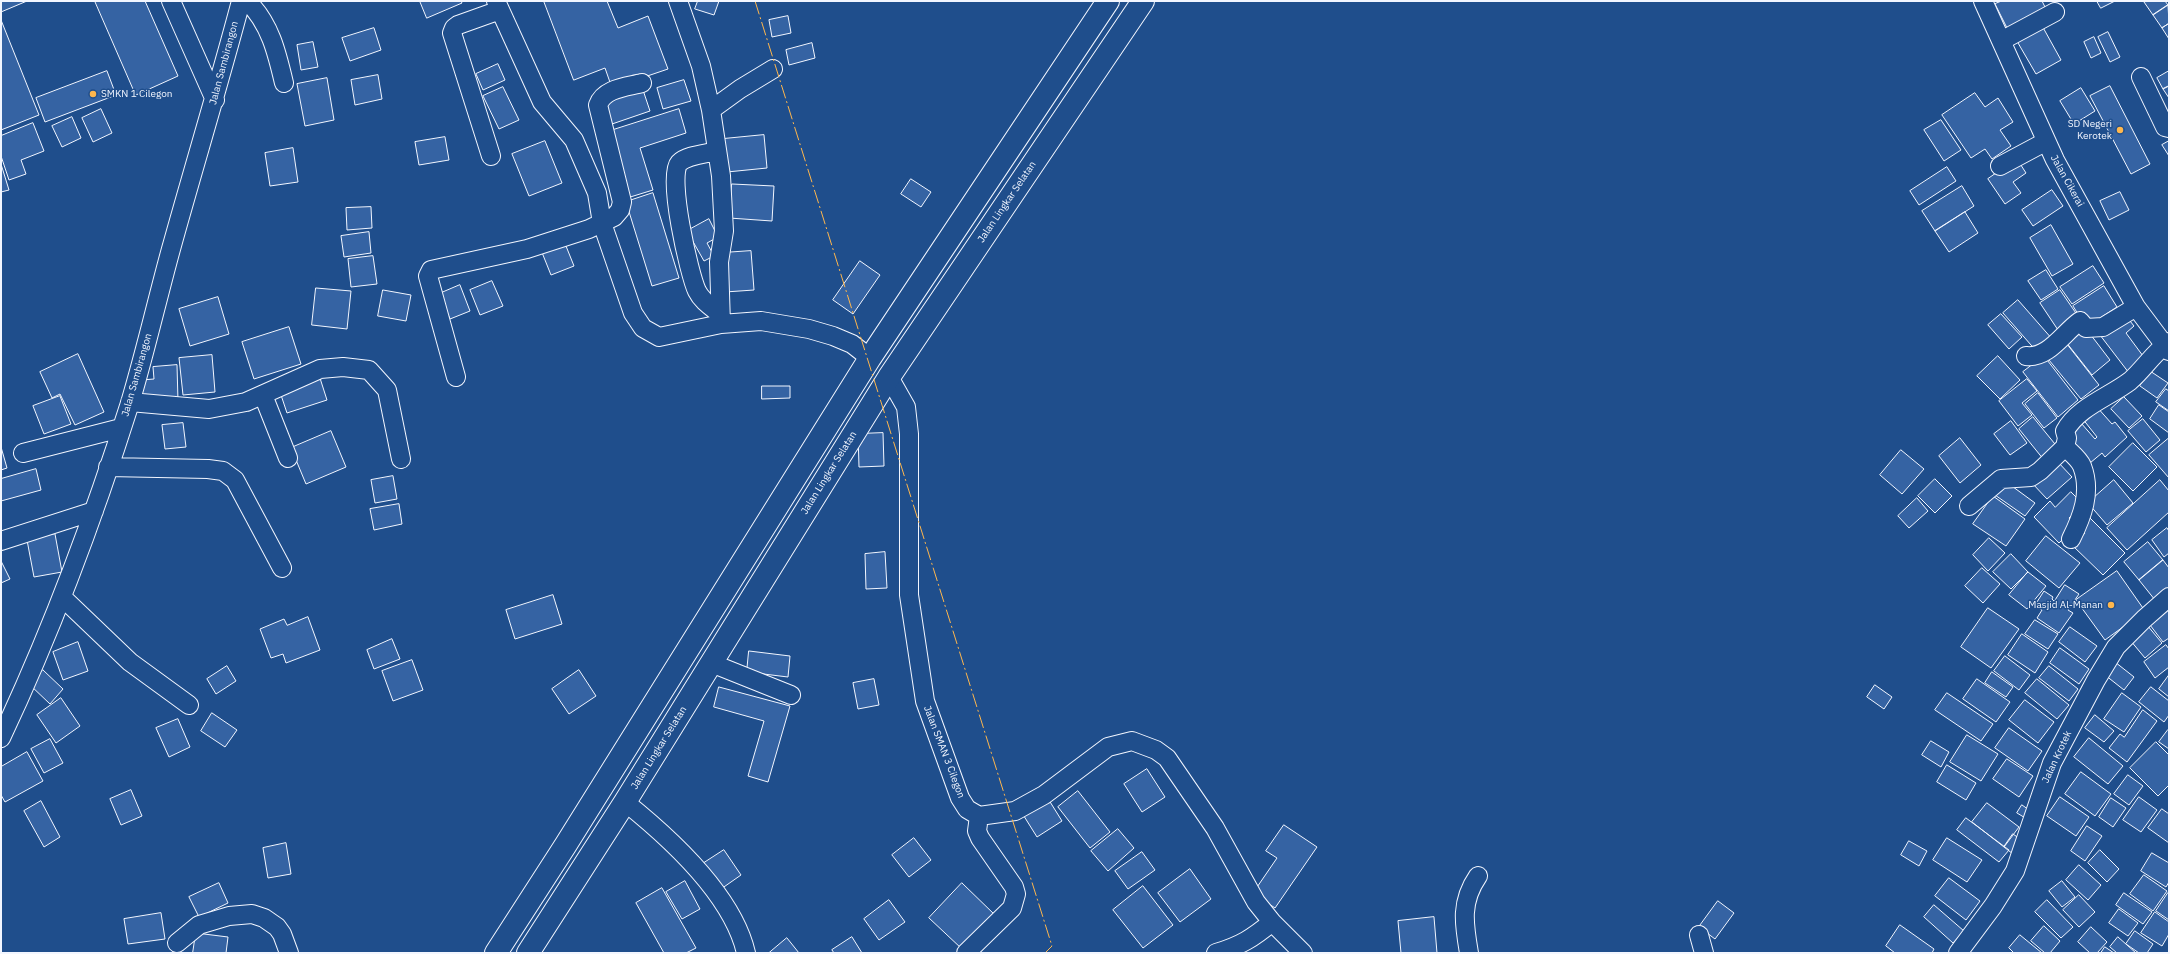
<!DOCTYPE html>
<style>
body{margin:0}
#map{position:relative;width:2170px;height:954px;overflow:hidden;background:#1f4e8c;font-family:"IBM Plex Sans",sans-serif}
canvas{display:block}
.frame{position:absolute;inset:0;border:2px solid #f2f6ff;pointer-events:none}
</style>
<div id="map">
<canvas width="2170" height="954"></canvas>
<div class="frame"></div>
</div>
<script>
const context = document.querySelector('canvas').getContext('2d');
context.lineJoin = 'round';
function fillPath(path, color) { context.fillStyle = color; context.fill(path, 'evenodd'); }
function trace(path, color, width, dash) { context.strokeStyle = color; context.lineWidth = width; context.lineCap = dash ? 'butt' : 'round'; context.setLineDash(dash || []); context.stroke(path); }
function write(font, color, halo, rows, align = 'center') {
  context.font = font + ' "IBM Plex Sans",sans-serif'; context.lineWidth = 3; context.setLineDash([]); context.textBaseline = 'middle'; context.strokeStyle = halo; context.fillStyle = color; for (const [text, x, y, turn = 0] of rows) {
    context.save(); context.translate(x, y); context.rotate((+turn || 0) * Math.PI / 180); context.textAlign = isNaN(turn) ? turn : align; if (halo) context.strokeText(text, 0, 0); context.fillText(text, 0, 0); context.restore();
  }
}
const building = new Path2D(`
 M 1,1 L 27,1 L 1,12 Z
 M 95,1 L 145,1 L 178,76 L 136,95 Z
 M 420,1 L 461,1 L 462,3 L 427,18 Z
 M 544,1 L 607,1 L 618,28 L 648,16 L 668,69 L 612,88 L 605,68 L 574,80 Z
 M 698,1 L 719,1 L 714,15 L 695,9 Z
 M 2002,1 L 2042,1 L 2048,13 L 2009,32 L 1995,4 Z
 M 2097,1 L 2115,1 L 2101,8 Z
 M 2165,1 L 2168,5 L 2153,15 L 2144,2 Z
 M 2168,5 L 2169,23 L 2162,28 L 2153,15 Z
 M 788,16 L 791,33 L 772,37 L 769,20 Z
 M 1,20 L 39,115 L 1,130 Z
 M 2040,22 L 2061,60 L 2036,74 L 2014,36 Z
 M 2169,24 L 2169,39 L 2162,28 Z
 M 374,28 L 381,50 L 350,61 L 342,38 Z
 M 2108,32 L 2120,57 L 2110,62 L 2098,37 Z
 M 2094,37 L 2101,53 L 2091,58 L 2084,42 Z
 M 313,42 L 318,67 L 301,70 L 297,45 Z
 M 812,43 L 815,58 L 789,65 L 786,50 Z
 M 498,64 L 505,80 L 483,90 L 476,74 Z
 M 107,71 L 116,95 L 45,122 L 36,98 Z
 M 2169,71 L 2169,86 L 2163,89 L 2157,78 Z
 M 378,75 L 382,99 L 355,105 L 351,80 Z
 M 327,78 L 334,120 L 305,126 L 297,84 Z
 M 684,80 L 691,101 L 663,109 L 657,88 Z
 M 2110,86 L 2150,164 L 2131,174 L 2090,96 Z
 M 2169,86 L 2169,98 L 2163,89 Z
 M 503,87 L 519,120 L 499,129 L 483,96 Z
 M 642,87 L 650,111 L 612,124 L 604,100 Z
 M 2081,88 L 2095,111 L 2074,124 L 2060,101 Z
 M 1975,93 L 1985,107 L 1998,98 L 2013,122 L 2000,130 L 2011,146 L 1992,159 L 1985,149 L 1971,158 L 1942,115 Z
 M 101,109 L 112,133 L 93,142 L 82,118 Z
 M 679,109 L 686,133 L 640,148 L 653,190 L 627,198 L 607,132 Z
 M 72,117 L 81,138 L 62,147 L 52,126 Z
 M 1941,120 L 1961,150 L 1944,161 L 1924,130 Z
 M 33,123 L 44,151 L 21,160 L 26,174 L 9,180 L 1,156 L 1,136 Z
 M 764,135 L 767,168 L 727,172 L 723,139 Z
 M 445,137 L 449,160 L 419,165 L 415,142 Z
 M 545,141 L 562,183 L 529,196 L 512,154 Z
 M 2169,141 L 2169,156 L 2162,145 Z
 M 293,148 L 298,182 L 270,186 L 265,153 Z
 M 2017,159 L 2026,173 L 2013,182 L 2021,193 L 2005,204 L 1988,179 Z
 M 1,164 L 9,190 L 1,192 Z
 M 1947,167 L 1956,181 L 1919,205 L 1910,191 Z
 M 911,179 L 931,192 L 921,207 L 901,194 Z
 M 732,184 L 774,186 L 772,221 L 729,218 Z
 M 1962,186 L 1974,206 L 1935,231 L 1922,211 Z
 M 2052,190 L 2063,206 L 2033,226 L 2022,210 Z
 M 2120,192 L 2129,210 L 2109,220 L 2100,201 Z
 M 653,193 L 679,278 L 652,286 L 626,202 Z
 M 371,207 L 372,228 L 347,230 L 346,208 Z
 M 1965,212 L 1978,233 L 1949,252 L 1935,231 Z
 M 709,219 L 718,237 L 707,243 L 714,256 L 704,261 L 687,231 Z
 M 2051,225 L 2073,264 L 2052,276 L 2030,238 Z
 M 369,232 L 371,253 L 344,257 L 341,236 Z
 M 564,241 L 574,266 L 551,275 L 541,250 Z
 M 751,251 L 754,290 L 725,292 L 722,253 Z
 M 373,256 L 377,284 L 351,287 L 348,259 Z
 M 860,261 L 880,275 L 853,314 L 833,300 Z
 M 2093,266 L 2104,283 L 2072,304 L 2060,287 Z
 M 2046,270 L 2058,289 L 2041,300 L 2028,281 Z
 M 492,281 L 503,306 L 480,315 L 470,290 Z
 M 460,285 L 470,311 L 450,319 L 439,294 Z
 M 2104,286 L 2117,307 L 2086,327 L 2073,306 Z
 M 316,288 L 351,291 L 347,329 L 312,325 Z
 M 383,290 L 411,295 L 406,321 L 378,316 Z
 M 2060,290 L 2080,319 L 2060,333 L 2040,303 Z
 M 218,297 L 229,334 L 190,346 L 179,309 Z
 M 2018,300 L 2053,340 L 2038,353 L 2003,313 Z
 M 2001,314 L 2022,337 L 2009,349 L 1988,325 Z
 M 2126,316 L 2134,326 L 2126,333 L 2146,360 L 2129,373 L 2100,335 Z
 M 2081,322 L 2110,360 L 2092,375 L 2062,337 Z
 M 289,327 L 301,364 L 254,379 L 242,342 Z
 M 2063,339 L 2099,385 L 2081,399 L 2044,354 Z
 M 78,354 L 104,412 L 75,425 L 60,394 L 52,398 L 40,372 Z
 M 212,355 L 215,392 L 183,395 L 179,358 Z
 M 1998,356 L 2020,380 L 2000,399 L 1977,376 Z
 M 2044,356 L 2078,400 L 2058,417 L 2023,372 Z
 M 177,365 L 178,401 L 142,403 L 141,380 L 154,379 L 153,367 Z
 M 2150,371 L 2168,383 L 2157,398 L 2140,386 Z
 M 319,375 L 327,400 L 287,413 L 279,389 Z
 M 2027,379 L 2037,391 L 2022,403 L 2032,415 L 2018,426 L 1999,401 Z
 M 762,386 L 790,386 L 790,398 L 762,399 Z
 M 2166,389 L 2169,391 L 2169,411 L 2156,402 Z
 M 2038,393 L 2057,418 L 2044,428 L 2025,404 Z
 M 60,396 L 71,424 L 44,434 L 33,406 Z
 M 2124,397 L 2142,416 L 2129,428 L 2111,409 Z
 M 2159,405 L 2169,412 L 2169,433 L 2150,419 Z
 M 2096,406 L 2112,424 L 2115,422 L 2127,437 L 2105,457 L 2102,453 L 2090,463 L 2067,435 L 2081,423 L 2095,439 L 2097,437 L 2082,418 Z
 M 2033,417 L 2059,449 L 2044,460 L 2019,429 Z
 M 2143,419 L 2160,440 L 2146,452 L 2128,431 Z
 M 2011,421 L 2027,443 L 2010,455 L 1994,434 Z
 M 183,423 L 186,447 L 165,449 L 162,425 Z
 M 331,431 L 346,467 L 306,484 L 291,448 Z
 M 883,433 L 884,466 L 859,467 L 858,434 Z
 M 1960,438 L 1981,465 L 1960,483 L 1939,456 Z
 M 2169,438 L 2169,478 L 2149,455 Z
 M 2133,443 L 2157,467 L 2133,491 L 2109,467 Z
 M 1,447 L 7,468 L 1,470 Z
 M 1901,450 L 1924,469 L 1902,494 L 1880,475 Z
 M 2057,461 L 2072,477 L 2047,499 L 2032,483 Z
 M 36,469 L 41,490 L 1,501 L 1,479 Z
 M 393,476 L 397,499 L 375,503 L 371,480 Z
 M 1935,479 L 1952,496 L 1935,513 L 1918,496 Z
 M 2114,480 L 2133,503 L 2107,525 L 2088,503 Z
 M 2160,480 L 2169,491 L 2169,512 L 2127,550 L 2107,528 Z
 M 2005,481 L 2035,503 L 2025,516 L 1995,495 Z
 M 2071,492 L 2083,504 L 2069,518 L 2076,526 L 2059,543 L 2034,517 L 2050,501 L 2055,507 Z
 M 1993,496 L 2025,519 L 2006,546 L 1973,524 Z
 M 1917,498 L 1928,511 L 1909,528 L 1898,516 Z
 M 399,504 L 402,524 L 374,530 L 370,509 Z
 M 2090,518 L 2125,553 L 2103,575 L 2073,546 L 2085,533 L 2080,528 Z
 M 2167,528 L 2169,531 L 2169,553 L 2164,557 L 2152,540 Z
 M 55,534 L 62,572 L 34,577 L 27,540 Z
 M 2046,536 L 2080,563 L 2059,588 L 2026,561 Z
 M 1989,538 L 2005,553 L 1988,571 L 1973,555 Z
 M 2148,542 L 2163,560 L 2139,580 L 2124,562 Z
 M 885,552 L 887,588 L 866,589 L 865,554 Z
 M 2011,554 L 2028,572 L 2011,589 L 1993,572 Z
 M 2163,560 L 2169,568 L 2169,589 L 2155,600 L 2139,580 Z
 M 1,561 L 10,579 L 1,583 Z
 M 1982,568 L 2000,584 L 1983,603 L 1965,586 Z
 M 2117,571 L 2145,611 L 2105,640 L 2076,600 Z
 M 2028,572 L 2046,586 L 2027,609 L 2009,595 Z
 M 2065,585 L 2079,594 L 2068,610 L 2073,613 L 2059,633 L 2037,618 L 2042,610 L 2035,605 L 2044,591 L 2053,597 L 2052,599 L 2054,601 Z
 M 553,595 L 562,624 L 515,639 L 506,610 Z
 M 1988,608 L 2019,629 L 1991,668 L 1961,647 Z
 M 2169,610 L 2169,638 L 2163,642 L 2150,625 Z
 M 308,617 L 320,650 L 286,663 L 283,654 L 271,658 L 260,629 L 284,619 L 287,625 Z
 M 2035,620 L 2058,634 L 2048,649 L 2025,634 Z
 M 2147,625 L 2162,643 L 2145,658 L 2130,640 Z
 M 2070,627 L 2097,646 L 2085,662 L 2059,642 Z
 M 2022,634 L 2048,652 L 2035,673 L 2008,655 Z
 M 392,639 L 400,659 L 374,669 L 367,650 Z
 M 78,642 L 88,671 L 63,680 L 53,652 Z
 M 2166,645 L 2169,649 L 2169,667 L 2155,678 L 2144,662 Z
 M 2060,648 L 2089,669 L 2079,684 L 2050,663 Z
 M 749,651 L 790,656 L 788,677 L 747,672 Z
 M 2005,656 L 2030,675 L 2019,690 L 1994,671 Z
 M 412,660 L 423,690 L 393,701 L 382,671 Z
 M 2115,662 L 2134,677 L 2124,690 L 2105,675 Z
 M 227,666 L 236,681 L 216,694 L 207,679 Z
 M 2049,666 L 2078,689 L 2069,701 L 2039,678 Z
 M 43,670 L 63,689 L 50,704 L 29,684 Z
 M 579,670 L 596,696 L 569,714 L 552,689 Z
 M 1992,672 L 2013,687 L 2006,697 L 1985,683 Z
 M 2169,675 L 2169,697 L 2159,689 Z
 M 874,679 L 879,705 L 858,709 L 853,683 Z
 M 1977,679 L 2010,702 L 1996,722 L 1963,699 Z
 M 2037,679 L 2069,705 L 2057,719 L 2025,693 Z
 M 1875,685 L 1892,697 L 1884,709 L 1867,697 Z
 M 719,687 L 790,706 L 768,782 L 748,776 L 764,721 L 714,707 Z
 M 2151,687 L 2169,701 L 2169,715 L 2164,722 L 2139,702 Z
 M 1947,693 L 1993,724 L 1981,741 L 1935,710 Z
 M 2122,693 L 2141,707 L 2124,732 L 2104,719 Z
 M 61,698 L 80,726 L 56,743 L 37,715 Z
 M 2025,700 L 2054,722 L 2038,743 L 2009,720 Z
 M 2143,710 L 2157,721 L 2127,762 L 2109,748 L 2120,734 L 2124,737 Z
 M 212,713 L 237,730 L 225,747 L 201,731 Z
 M 2095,715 L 2114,731 L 2104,742 L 2085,728 Z
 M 178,719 L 190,747 L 169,757 L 156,728 Z
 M 2009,728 L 2042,751 L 2028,771 L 1995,748 Z
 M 2168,730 L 2169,731 L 2169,749 L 2159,742 Z
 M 1967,735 L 1998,754 L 1981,781 L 1950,762 Z
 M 2089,738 L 2123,766 L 2108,784 L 2074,757 Z
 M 50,739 L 63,763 L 44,773 L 31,749 Z
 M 1931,741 L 1949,752 L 1941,767 L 1922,755 Z
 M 2156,742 L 2169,755 L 2169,785 L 2158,796 L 2130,768 Z
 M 27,752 L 43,781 L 5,802 L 1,795 L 1,767 Z
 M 2007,759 L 2033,776 L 2019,797 L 1993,779 Z
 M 1947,765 L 1976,783 L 1966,800 L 1937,782 Z
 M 1147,769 L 1165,797 L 1142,812 L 1124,784 Z
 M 2081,772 L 2111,794 L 2095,816 L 2065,794 Z
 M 2128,775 L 2143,786 L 2129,805 L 2114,794 Z
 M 131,790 L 142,816 L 121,825 L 110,799 Z
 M 1078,791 L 1110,832 L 1090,848 L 1058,807 Z
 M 1047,797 L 1062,821 L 1037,837 L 1022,813 Z
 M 2060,797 L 2089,817 L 2076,836 L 2047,816 Z
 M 2139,797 L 2157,810 L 2141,832 L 2123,820 Z
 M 2111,798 L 2126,808 L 2113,827 L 2099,817 Z
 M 41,801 L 60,837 L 44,847 L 24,811 Z
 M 1987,803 L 2019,827 L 2004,847 L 1972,822 Z
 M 2022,805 L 2032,812 L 2027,819 L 2017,813 Z
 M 2162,809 L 2169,814 L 2169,843 L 2148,828 Z
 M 1966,818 L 2009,850 L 1999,862 L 1957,830 Z
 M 1284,825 L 1317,847 L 1275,908 L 1253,893 L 1277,858 L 1266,851 Z
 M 2087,826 L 2102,836 L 2085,861 L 2071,851 Z
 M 1118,829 L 1134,848 L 1108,871 L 1091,851 Z
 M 2013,834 L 2023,841 L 2013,854 L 2004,847 Z
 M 914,838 L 931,860 L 909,877 L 892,855 Z
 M 1947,838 L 1982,860 L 1967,882 L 1933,860 Z
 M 1909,841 L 1927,851 L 1919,866 L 1901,855 Z
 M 286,843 L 291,874 L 268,878 L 263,848 Z
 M 724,850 L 741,875 L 721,889 L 704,863 Z
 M 2100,850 L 2119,869 L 2107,882 L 2088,863 Z
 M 1142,852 L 1155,870 L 1128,889 L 1115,871 Z
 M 2152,853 L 2169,863 L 2169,882 L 2166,887 L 2141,871 Z
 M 2079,865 L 2101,885 L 2088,900 L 2066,880 Z
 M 1190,869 L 1211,899 L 1180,922 L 1158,893 Z
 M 2144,875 L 2167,891 L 2153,911 L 2130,894 Z
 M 1949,878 L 1980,901 L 1966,920 L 1935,896 Z
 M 685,881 L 700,909 L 682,919 L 666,892 Z
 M 2062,881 L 2075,897 L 2062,907 L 2049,891 Z
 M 219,883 L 228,903 L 199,917 L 189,897 Z
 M 962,883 L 995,915 L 962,949 L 929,918 Z
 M 1143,886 L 1173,925 L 1143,948 L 1113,910 Z
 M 662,888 L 696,948 L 686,953 L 664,953 L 636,903 Z
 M 2124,893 L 2152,912 L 2143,924 L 2116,905 Z
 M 2168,893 L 2169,894 L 2169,920 L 2156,911 Z
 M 2079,895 L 2095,912 L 2079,927 L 2063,910 Z
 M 889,900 L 905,922 L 879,940 L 864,919 Z
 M 2047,900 L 2073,927 L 2061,938 L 2035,912 Z
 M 1718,901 L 1734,913 L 1715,939 L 1699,927 Z
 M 1934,905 L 1964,931 L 1953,943 L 1924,917 Z
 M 2119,909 L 2138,923 L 2128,936 L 2109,923 Z
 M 2155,912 L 2169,922 L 2169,934 L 2162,946 L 2141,933 Z
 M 161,913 L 165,939 L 128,944 L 124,919 Z
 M 1434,917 L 1437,953 L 1401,953 L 1398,921 Z
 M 1900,925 L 1934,949 L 1932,953 L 1895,953 L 1886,946 Z
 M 2044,926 L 2060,941 L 2050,953 L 2045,953 L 2031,941 Z
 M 2091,927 L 2107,942 L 2097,953 L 2090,953 L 2078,942 Z
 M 2135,931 L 2153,944 L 2147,953 L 2139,953 L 2126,944 Z
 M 196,933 L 228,937 L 226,953 L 193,953 Z
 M 2020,935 L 2042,953 L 2014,953 L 2009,948 Z
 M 852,937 L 862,953 L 834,953 L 832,950 Z
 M 2118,937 L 2136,953 L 2117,953 L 2110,947 Z
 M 787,938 L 799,953 L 769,953 Z
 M 2105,947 L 2114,953 L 2101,953 Z`);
const minor = new Path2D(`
 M 171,1 L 215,100
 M 247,1 C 270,23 277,53 284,83
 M 496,1 L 542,102 L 574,140 L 597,193 L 602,223 L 633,313 L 643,328 L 659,337 L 721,324 L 761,321 L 809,329 L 833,336 L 852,344 L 870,358
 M 678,1 L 701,66 L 711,110 L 721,176 L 724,231 L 719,262 L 721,324
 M 1983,1 L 2055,160 L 2136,307 L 2169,351
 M 2001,41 L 2055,12
 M 2141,77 L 2165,127 L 2169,128
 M 711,110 L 740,89 L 773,69
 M 717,151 C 706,154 687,155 679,163 C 667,176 689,274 697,291 C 702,301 710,306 719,313
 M 491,156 L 452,33 L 454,28 L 458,25 L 500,10
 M 2000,166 L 2045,142
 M 2026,356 C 2048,359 2063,333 2080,321 L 2086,328 L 2103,327 L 2136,307
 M 456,377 L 428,276 L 431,270 L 527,249 L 589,229 L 614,217 L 620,210 L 622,202 L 598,105 C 604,88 627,87 642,83
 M 889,377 L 906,407 L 909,434 L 909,595 L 925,701 L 960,798 L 967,809 L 979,816 L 1015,811 L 1044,795 L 1108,747 L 1132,741 L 1156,750 L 1167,758 L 1215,828 L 1256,902 L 1272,922 L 1303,953
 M 263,395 L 288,458
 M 130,402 L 209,409 L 246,402 L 320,369 L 343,367 L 369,370 L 387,390 L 401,459
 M 2065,447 C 2071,453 2079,459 2082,466 C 2092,492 2082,517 2071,539
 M 23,453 L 121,428
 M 108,467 L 208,469 L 223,471 L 235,480 L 282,568
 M 1969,506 L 2001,479 L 2031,477 L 2040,471 L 2065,447 L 2067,438 L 2065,431 C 2078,407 2109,397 2130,381 C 2144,369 2154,352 2169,342
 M 1,541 L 94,511
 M 62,597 L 130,662 L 189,705
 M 711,663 L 791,695
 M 1,738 C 52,630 94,517 130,403 C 145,353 157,300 171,249 C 194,166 219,84 241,1
 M 625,802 C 670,838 733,896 746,953
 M 1699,935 L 1704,953
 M 177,943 L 199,925 L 229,916 L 252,914 L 264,918 L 277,927 L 282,934 L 289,953
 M 966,953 L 1012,908 L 1016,894 L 1014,887 L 980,838 L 977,831 L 979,816
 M 1216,953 C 1240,946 1253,938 1272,922
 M 1469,953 C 1464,924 1460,902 1478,876
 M 1958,953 L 1993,906 L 2015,871 L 2052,763 L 2096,680 L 2116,647 L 2144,619 L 2169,597`);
const highway = new Path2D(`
 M 496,953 L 565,846 L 870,358 L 1108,1
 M 528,953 L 625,802 L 889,377 L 1143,1`);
const power = new Path2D(`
 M 755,1 L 1052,946 L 1045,953`);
const markers = [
 [93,94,4,"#ffb74d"],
 [2120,130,4,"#ffb74d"],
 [2111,605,4,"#ffb74d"]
];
const streetNames = [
 ["Jalan Sambirangon",224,63,-75],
 ["Jalan Cikerai",2067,181,61],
 ["Jalan Lingkar Selatan",1007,202,-56],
 ["Jalan Sambirangon",137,375,-74],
 ["Jalan Lingkar Selatan",829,473,-58],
 ["Jalan Lingkar Selatan",659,748,-58],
 ["Jalan SMAN 3 Cilegon",944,752,69],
 ["Jalan Krotek",2057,757,-65]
];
const poiNames = [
 ["SMKN 1 Cilegon",101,94,"left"],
 ["SD Negeri",2112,124],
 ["Kerotek",2112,136],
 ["Masjid Al-Manan",2103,605]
];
fillPath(building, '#3563a3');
trace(building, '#f2f6ff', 1);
trace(minor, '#f2f6ff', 20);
trace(highway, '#f2f6ff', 24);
trace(minor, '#1f4e8c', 18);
trace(highway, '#1f4e8c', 22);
trace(power, '#ffb74d', 1, [14, 3, 2, 3]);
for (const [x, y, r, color] of markers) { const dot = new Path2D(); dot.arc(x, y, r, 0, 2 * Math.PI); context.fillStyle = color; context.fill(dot); trace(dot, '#1f4e8c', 1.5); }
write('10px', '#f2f6ff', '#1f4e8c', streetNames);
write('10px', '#f2f6ff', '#1f4e8c', poiNames, 'right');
</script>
